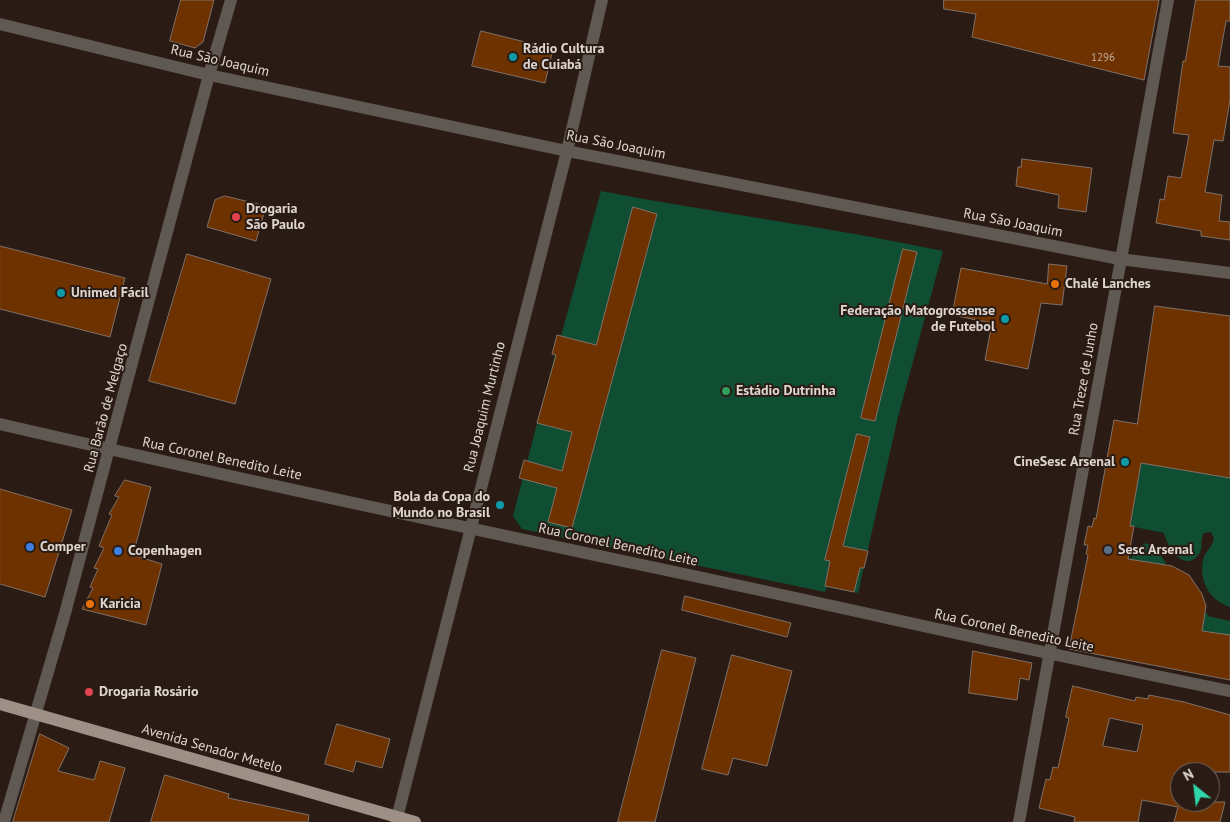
<!DOCTYPE html>
<meta charset="utf-8">
<style>
body{margin:0}
#map{position:relative;width:1230px;height:822px;overflow:hidden;background:#2a1c14;font-family:"PT Sans",sans-serif}
canvas{display:block}
.north{position:absolute;left:1170px;top:762px;width:50px;height:50px;box-sizing:border-box;background:#2a1c14;border:1px solid #736660;border-radius:50%;rotate:331deg;font-size:14px;font-weight:700;line-height:20px;text-align:center;color:#e0d6d1}
.north::after{content:'';display:block;margin:auto;width:18px;height:22px;background:#2fd4aa;clip-path:polygon(50% 0,100% 100%,50% 72%,0 100%)}
</style>
<div id="map">
<canvas width="1230" height="822"></canvas>
<div class="north">N</div>
</div>
<script>
const context = document.querySelector('canvas').getContext('2d');
context.lineJoin = 'round';
function fillPath(path, color) { context.fillStyle = color; context.fill(path, 'evenodd'); }
function trace(path, color, width, dash) { context.strokeStyle = color; context.lineWidth = width; context.lineCap = dash ? 'butt' : 'round'; context.setLineDash(dash || []); context.stroke(path); }
function write(font, color, halo, rows, align = 'center') {
  context.font = font + ' "PT Sans",sans-serif'; context.lineWidth = 4; context.setLineDash([]); context.textBaseline = 'middle'; context.strokeStyle = halo; context.fillStyle = color; for (const [text, x, y, turn = 0] of rows) {
    context.save(); context.translate(x, y); context.rotate((+turn || 0) * Math.PI / 180); context.textAlign = isNaN(turn) ? turn : align; if (halo) context.strokeText(text, 0, 0); context.fillText(text, 0, 0); context.restore();
  }
}
const green = new Path2D(`
 M 601,191 C 714,213 830,227 943,251 L 898,417 L 858,593 L 827,587 L 825,592 L 522,529 L 513,516 L 551,370 L 555,355 L 552,354 L 557,335 L 561,336 Z
 M 1141,463 L 1230,478 L 1230,607 C 1209,600 1199,581 1203,560 C 1205,551 1213,547 1214,538 L 1211,532 L 1204,533 C 1200,539 1203,546 1200,552 C 1186,575 1168,549 1164,533 L 1130,526 Z
 M 1144,543 C 1155,545 1162,556 1167,566 L 1128,561 Z
 M 1205,610 L 1208,616 L 1230,621 L 1230,635 L 1202,631 Z`);
const building = new Path2D(`
 M 181,0 L 214,0 L 203,42 L 195,48 L 170,41 Z
 M 944,0 L 1159,0 L 1144,80 L 972,37 L 976,14 L 944,9 Z
 M 1196,0 L 1230,0 L 1230,21 L 1226,21 L 1218,66 L 1230,67 L 1230,100 L 1223,141 L 1214,140 L 1205,192 L 1222,195 L 1219,221 L 1230,222 L 1230,240 L 1201,236 L 1201,231 L 1156,223 L 1160,199 L 1164,200 L 1168,176 L 1181,178 L 1189,135 L 1173,133 L 1183,61 L 1185,61 Z
 M 481,31 L 553,49 L 545,83 L 472,66 Z
 M 1022,159 L 1092,168 L 1086,212 L 1058,208 L 1059,195 L 1016,186 L 1018,167 L 1021,167 Z
 M 225,196 L 266,206 L 256,241 L 207,227 L 215,200 Z
 M 633,207 L 657,214 L 572,528 L 548,522 L 557,488 L 519,478 L 524,460 L 562,471 L 572,432 L 537,423 L 556,355 L 552,354 L 557,335 L 596,345 Z
 M 0,246 L 125,278 L 110,337 L 0,309 Z
 M 903,249 L 917,252 L 875,421 L 861,418 Z
 M 187,254 L 271,279 L 235,404 L 149,381 Z
 M 1049,264 L 1067,266 L 1062,305 L 1041,303 L 1028,369 L 985,360 L 992,323 L 952,315 L 961,268 L 1047,284 Z
 M 1155,306 L 1230,316 L 1230,478 L 1141,463 L 1130,526 L 1134,526 L 1128,559 L 1172,566 L 1189,575 L 1202,594 L 1206,606 L 1202,631 L 1230,635 L 1230,680 L 1069,649 L 1088,555 L 1086,554 L 1088,545 L 1084,545 L 1088,526 L 1092,527 L 1094,518 L 1096,519 L 1114,420 L 1137,424 Z
 M 857,434 L 870,437 L 843,546 L 868,551 L 864,568 L 860,568 L 854,592 L 825,586 L 830,561 L 825,560 Z
 M 125,480 L 151,487 L 133,555 L 162,564 L 146,625 L 82,609 L 93,588 L 90,587 L 98,569 L 94,568 L 104,548 L 99,546 L 112,515 L 109,514 L 119,497 L 115,496 Z
 M 0,489 L 72,510 L 45,597 L 0,584 Z
 M 685,596 L 791,623 L 787,637 L 682,610 Z
 M 662,650 L 696,658 L 655,822 L 618,822 Z
 M 973,651 L 1032,663 L 1029,680 L 1020,678 L 1017,700 L 969,693 Z
 M 732,655 L 792,671 L 767,766 L 733,758 L 728,775 L 702,769 Z
 M 1073,686 L 1135,701 L 1136,697 L 1148,699 L 1149,695 L 1184,702 L 1230,715 L 1230,772 L 1180,772 L 1180,802 L 1225,802 L 1220,822 L 1174,822 L 1178,807 L 1142,800 L 1138,822 L 1074,822 L 1075,817 L 1039,808 L 1046,779 L 1050,780 L 1053,767 L 1058,768 L 1069,718 L 1066,717 ZM 1110,718 L 1143,725 L 1137,752 L 1103,746 Z
 M 337,724 L 390,739 L 382,768 L 356,761 L 353,772 L 325,764 Z
 M 40,734 L 69,748 L 58,771 L 94,780 L 100,761 L 125,768 L 109,822 L 13,822 Z
 M 165,775 L 229,794 L 228,798 L 309,815 L 308,822 L 151,822 Z`);
const minor = new Path2D(`
 M 0,24 L 209,75 L 567,151 L 1120,259 L 1230,273
 M 0,424 C 220,475 440,522 661,569 C 851,609 1040,653 1230,691
 M 4,822 L 64,617 L 209,75 L 231,0
 M 396,822 L 567,151 L 602,0
 M 1019,822 L 1168,0`);
const major = new Path2D(`
 M 0,704 L 415,822`);
const markers = [
 [513,57,5,"#0f9aa8"],
 [236,217,5,"#e0444e"],
 [1055,284,5,"#e8710a"],
 [61,293,5,"#0f9aa8"],
 [1005,319,5,"#0f9aa8"],
 [726,391,5,"#2e9e5b"],
 [1125,462,5,"#0f9aa8"],
 [500,505,5,"#0f9aa8"],
 [30,547,5,"#3f7fe0"],
 [1108,550,5,"#5c6f8a"],
 [118,551,5,"#3f7fe0"],
 [90,604,5,"#e8710a"],
 [89,692,5,"#e0444e"]
];
const numberNames = [
 ["1296",1103,58]
];
const poiNames = [
 ["Rádio Cultura",523,49],
 ["de Cuiabá",523,65],
 ["Drogaria",246,209],
 ["São Paulo",246,225],
 ["Chalé Lanches",1065,284],
 ["Unimed Fácil",71,293],
 ["Federação Matogrossense",995,311,"right"],
 ["de Futebol",995,327,"right"],
 ["Estádio Dutrinha",736,391],
 ["CineSesc Arsenal",1115,462,"right"],
 ["Bola da Copa do",490,497,"right"],
 ["Mundo no Brasil",490,513,"right"],
 ["Comper",40,547],
 ["Sesc Arsenal",1118,550],
 ["Copenhagen",128,551],
 ["Karicia",100,604],
 ["Drogaria Rosário",99,692]
];
const streetNames = [
 ["Rua São Joaquim",220,61,13],
 ["Rua São Joaquim",616,145,11],
 ["Rua São Joaquim",1013,223,11],
 ["Rua Treze de Junho",1084,379,-80],
 ["Rua Joaquim Murtinho",485,407,-76],
 ["Rua Barão de Melgaço",106,408,-75],
 ["Rua Coronel Benedito Leite",222,459,12],
 ["Rua Coronel Benedito Leite",618,545,12],
 ["Rua Coronel Benedito Leite",1014,631,12],
 ["Avenida Senador Metelo",212,749,16]
];
fillPath(green, '#104e33');
fillPath(building, '#6d3200');
trace(building, '#817066', 1);
trace(minor, '#5f5853', 12);
trace(major, '#9f9087', 12);
for (const [x, y, r, color] of markers) { const dot = new Path2D(); dot.arc(x, y, r, 0, 2 * Math.PI); context.fillStyle = color; context.fill(dot); trace(dot, '#2a1c14', 2); }
write('11px', '#c3ad9d', null, numberNames);
write('bold 14px', '#e0d6d1', '#2a1c14', poiNames, 'left');
write('14px', '#e0d6d1', '#2a1c14', streetNames);
</script>
